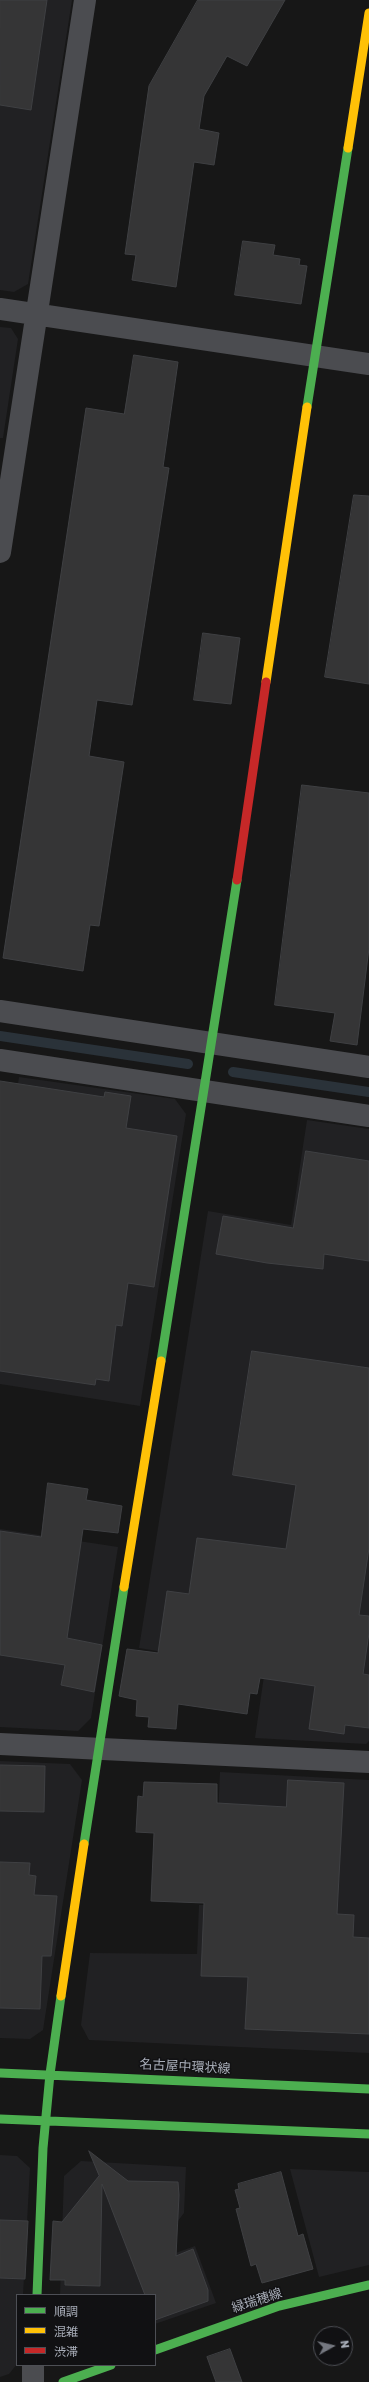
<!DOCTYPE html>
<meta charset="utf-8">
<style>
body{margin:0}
#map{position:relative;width:369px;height:2382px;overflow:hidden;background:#171717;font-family:Rubik,"Noto Sans JP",sans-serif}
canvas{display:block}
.legend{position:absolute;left:16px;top:2294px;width:140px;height:72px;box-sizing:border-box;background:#111113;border:1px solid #4d4f55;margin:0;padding:5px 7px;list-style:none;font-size:12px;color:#a8adb8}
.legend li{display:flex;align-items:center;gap:8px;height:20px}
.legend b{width:20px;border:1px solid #4d4f55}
.north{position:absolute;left:313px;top:2326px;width:40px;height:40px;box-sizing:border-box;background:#111113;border:1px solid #4d4f55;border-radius:50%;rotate:82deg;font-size:11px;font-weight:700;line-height:16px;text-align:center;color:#a8adb8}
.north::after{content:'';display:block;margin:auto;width:14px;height:18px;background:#757880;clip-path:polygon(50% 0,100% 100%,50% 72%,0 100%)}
</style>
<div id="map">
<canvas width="369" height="2382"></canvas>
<ul class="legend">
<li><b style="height:5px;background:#4caf50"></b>順調</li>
<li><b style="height:5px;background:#ffc107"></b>混雑</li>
<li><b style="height:5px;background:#c62828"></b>渋滞</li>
</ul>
<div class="north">N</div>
</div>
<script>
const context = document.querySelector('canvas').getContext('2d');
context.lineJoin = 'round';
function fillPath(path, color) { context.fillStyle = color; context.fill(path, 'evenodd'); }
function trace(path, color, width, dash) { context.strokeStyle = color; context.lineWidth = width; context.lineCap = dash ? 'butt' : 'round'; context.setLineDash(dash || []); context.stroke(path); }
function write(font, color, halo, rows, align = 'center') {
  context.font = font + ' Rubik,"Noto Sans JP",sans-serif'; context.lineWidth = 3; context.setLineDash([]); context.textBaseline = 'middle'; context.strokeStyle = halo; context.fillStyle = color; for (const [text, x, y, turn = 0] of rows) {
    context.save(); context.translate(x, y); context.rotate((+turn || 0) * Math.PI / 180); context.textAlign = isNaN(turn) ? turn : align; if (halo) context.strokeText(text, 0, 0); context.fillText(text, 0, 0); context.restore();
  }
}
const built = new Path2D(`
 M 0,0 L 72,0 L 28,284 L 14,292 L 0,290 Z
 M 0,327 L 11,328 L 18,339 L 3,438 L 0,438 Z
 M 19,1077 L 175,1099 L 186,1114 L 140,1406 L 0,1384 L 0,1181 L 3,1181 Z
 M 307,1120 L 369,1129 L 369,1741 L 366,1744 L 255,1738 L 265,1669 L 139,1648 L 208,1211 L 291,1225 Z
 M 0,1529 L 118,1547 L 91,1718 L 78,1731 L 0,1727 Z
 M 0,1761 L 70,1764 L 82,1780 L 43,2030 L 30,2039 L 0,2038 Z
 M 220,1772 L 369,1780 L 369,2053 L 89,2040 L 81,2025 L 90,1953 L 197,1954 L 199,1905 L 214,1905 Z
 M 0,2155 L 17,2156 L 30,2168 L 23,2295 L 17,2295 L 17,2364 L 9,2374 L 0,2377 Z
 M 81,2161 L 186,2167 L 184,2213 L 155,2251 L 159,2259 L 195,2246 L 216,2303 L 155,2324 L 155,2295 L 60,2295 L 64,2176 Z
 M 290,2169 L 369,2172 L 369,2265 L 319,2277 Z`);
const stream = new Path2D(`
 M 0,1036 L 188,1064
 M 233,1072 L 369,1092`);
const building = new Path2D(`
 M 0,0 L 47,0 L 31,110 L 0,105 Z
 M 198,0 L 285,0 L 247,66 L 227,56 L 204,96 L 199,129 L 219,133 L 214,165 L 194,162 L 176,287 L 132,280 L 136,255 L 125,254 L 149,86 Z
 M 243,241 L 275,245 L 273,255 L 300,259 L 299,265 L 307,266 L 301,304 L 235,295 Z
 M 134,355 L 178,362 L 163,467 L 169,468 L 132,705 L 97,700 L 89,756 L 124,762 L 99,926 L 90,925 L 83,971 L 3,958 L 86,408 L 124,414 Z
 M 354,495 L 369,496 L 369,684 L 325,677 Z
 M 203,633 L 240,638 L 231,704 L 194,700 Z
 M 302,785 L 369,793 L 369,948 L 357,1045 L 330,1041 L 335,1013 L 275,1005 Z
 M 0,1081 L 104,1097 L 105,1092 L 131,1096 L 126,1128 L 177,1136 L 154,1287 L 128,1283 L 122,1326 L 116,1325 L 109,1381 L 96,1379 L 95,1385 L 0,1371 Z
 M 306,1151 L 369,1161 L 369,1261 L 324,1254 L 323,1269 L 267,1263 L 216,1254 L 223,1216 L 293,1228 Z
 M 252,1351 L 369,1368 L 369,1548 L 359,1615 L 369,1616 L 369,1633 L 363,1674 L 369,1675 L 369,1728 L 345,1725 L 344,1734 L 309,1729 L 315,1686 L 260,1678 L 257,1694 L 250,1693 L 247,1714 L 178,1704 L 176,1729 L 148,1727 L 149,1717 L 136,1716 L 137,1700 L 119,1696 L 127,1649 L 158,1653 L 167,1591 L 189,1594 L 197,1538 L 286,1549 L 296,1485 L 233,1475 Z
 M 48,1483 L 88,1489 L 86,1500 L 122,1506 L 118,1533 L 83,1529 L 67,1638 L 102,1645 L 94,1692 L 61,1685 L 65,1665 L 0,1655 L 0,1531 L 41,1537 Z
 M 0,1765 L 45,1766 L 44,1812 L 0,1811 Z
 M 288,1780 L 344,1783 L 337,1914 L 354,1915 L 353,1937 L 369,1938 L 369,2034 L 245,2029 L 248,1977 L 201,1976 L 204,1903 L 151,1901 L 154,1833 L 136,1832 L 138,1796 L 143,1797 L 144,1782 L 217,1784 L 217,1803 L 286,1807 Z
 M 0,1862 L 30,1863 L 29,1875 L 36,1876 L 34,1895 L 57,1896 L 51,1956 L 42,1956 L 40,2009 L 0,2008 Z
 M 89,2151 L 128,2181 L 178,2182 L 179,2195 L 176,2256 L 193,2249 L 208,2290 L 208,2301 L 155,2320 L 155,2295 L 145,2295 L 102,2184 L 100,2286 L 65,2285 L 65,2280 L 50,2280 L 53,2221 L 62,2222 L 99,2176 Z
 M 281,2172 L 298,2236 L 303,2234 L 313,2269 L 262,2283 L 256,2264 L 251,2266 L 236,2209 L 240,2208 L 235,2190 L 239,2189 L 238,2184 Z
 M 0,2220 L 28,2221 L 25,2279 L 0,2278 Z
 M 230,2349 L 242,2382 L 216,2382 L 207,2357 Z`);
const street = new Path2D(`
 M 0,309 L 369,364
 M 0,552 L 85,0
 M 0,1011 L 369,1067
 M 0,1060 L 369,1116
 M 0,1744 L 369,1762
 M 33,2382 L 33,2365`);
const fast = new Path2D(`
 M 307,407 L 348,148
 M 161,1361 L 237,880
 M 84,1844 L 124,1587
 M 0,2073 L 369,2089
 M 0,2119 L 369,2134
 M 37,2295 L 43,2148 L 50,2074 L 61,1996
 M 155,2350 L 279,2306 L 369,2285
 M 63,2382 L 111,2365`);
const slow = new Path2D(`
 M 348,148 L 369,13
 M 266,682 L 307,407
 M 124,1587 L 161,1361
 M 61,1996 L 84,1844`);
const jam = new Path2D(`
 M 237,880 L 266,682`);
const streetNames = [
 ["名古屋中環状線",185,2067,3],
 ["緑瑞穂線",257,2301,-18]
];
fillPath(built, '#212123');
trace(stream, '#2a3239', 10);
fillPath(building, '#353536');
trace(building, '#3f4043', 1);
trace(street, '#4b4c50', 22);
trace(fast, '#4caf50', 9);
trace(slow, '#ffc107', 9);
trace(jam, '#c62828', 9);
write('13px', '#a8adb8', '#111113', streetNames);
</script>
